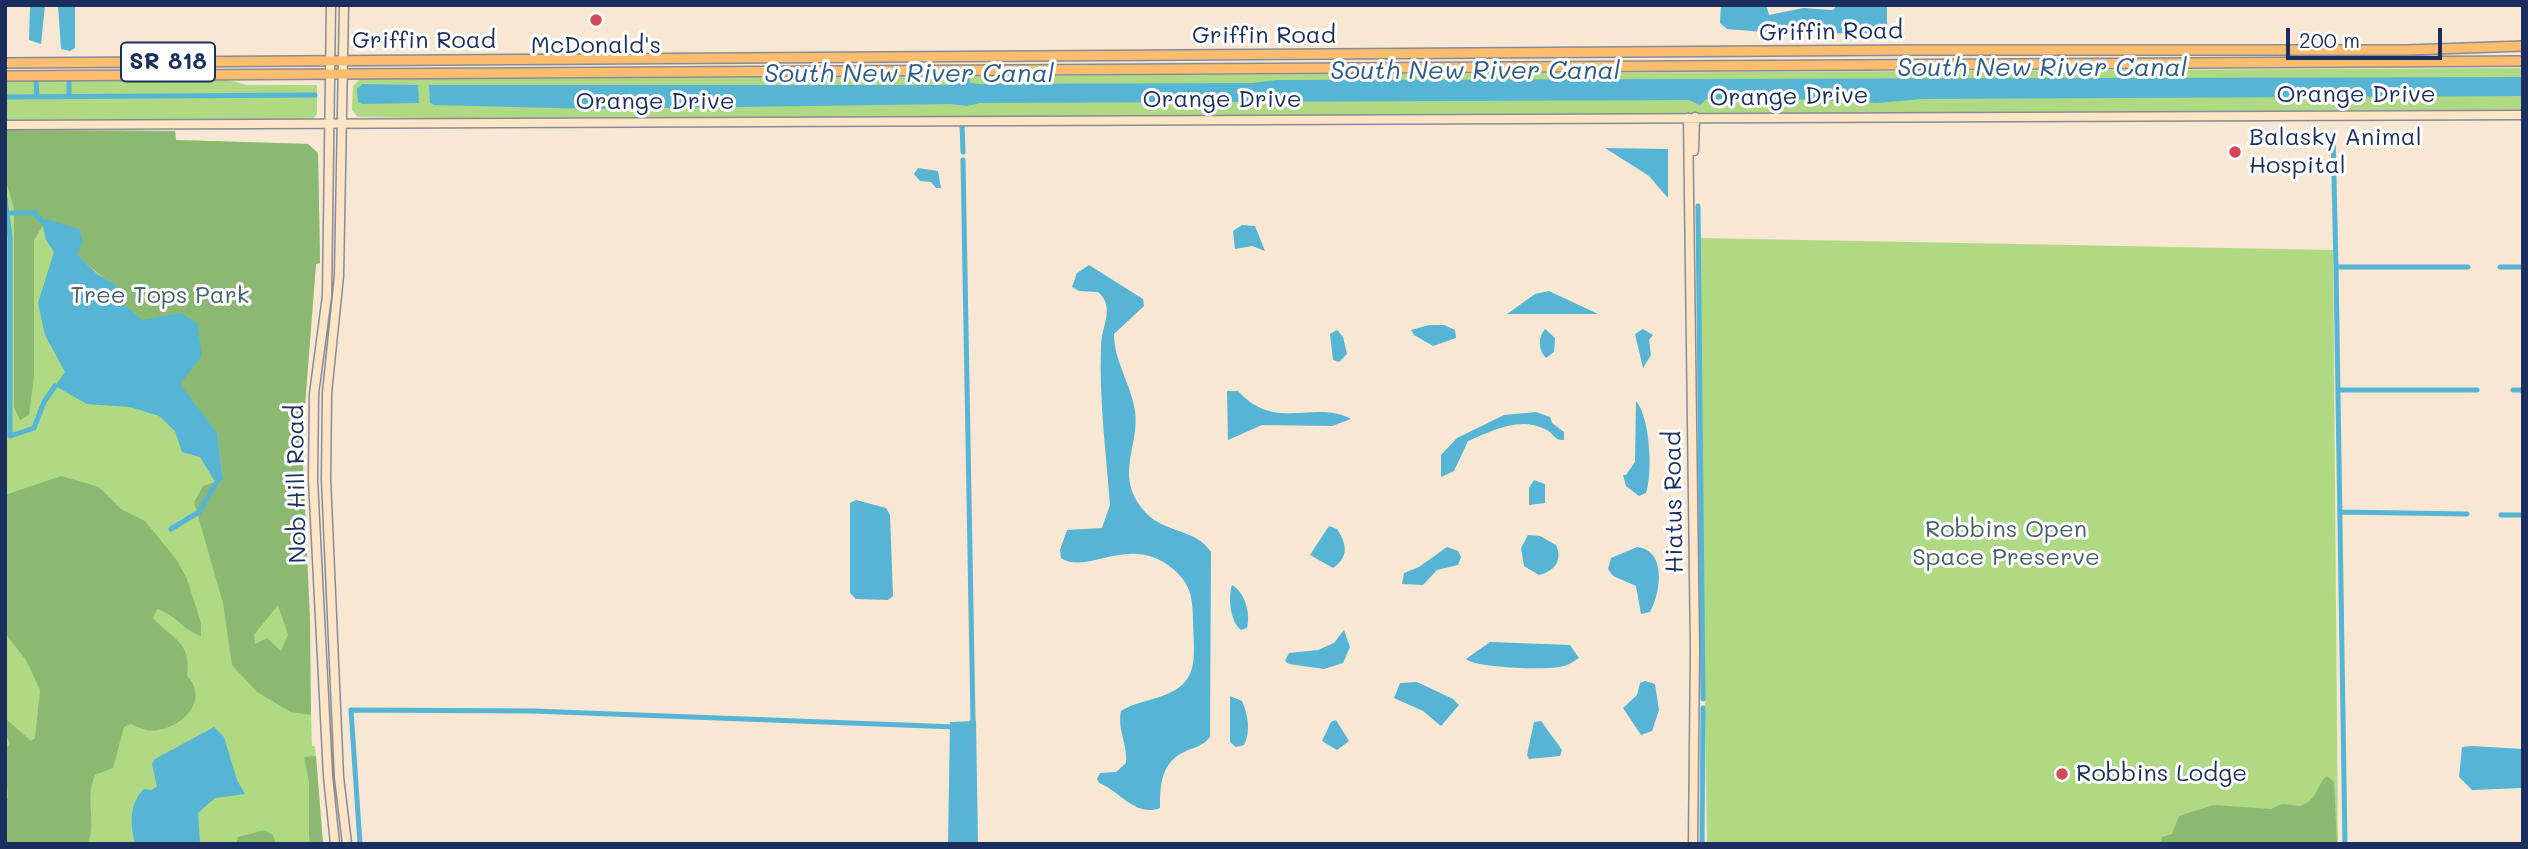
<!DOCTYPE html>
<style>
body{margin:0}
#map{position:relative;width:2528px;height:849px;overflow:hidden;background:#f7e7d3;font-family:Mali,sans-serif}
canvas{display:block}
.frame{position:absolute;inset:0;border:7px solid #1b2f5e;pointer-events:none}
.scale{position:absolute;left:2286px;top:28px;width:156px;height:32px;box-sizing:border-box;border:4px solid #1b2f5e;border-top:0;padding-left:9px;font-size:21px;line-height:24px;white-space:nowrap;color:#1b2f5e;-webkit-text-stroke:5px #fff;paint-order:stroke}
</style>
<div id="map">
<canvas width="2528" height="849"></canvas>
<div class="frame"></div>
<div class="scale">200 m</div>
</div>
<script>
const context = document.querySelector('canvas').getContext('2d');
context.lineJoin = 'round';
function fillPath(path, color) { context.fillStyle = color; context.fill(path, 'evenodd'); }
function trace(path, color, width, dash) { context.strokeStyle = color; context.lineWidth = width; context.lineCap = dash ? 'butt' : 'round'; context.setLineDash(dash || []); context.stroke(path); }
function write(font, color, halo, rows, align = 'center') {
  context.font = font + ' Mali,sans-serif'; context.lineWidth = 6; context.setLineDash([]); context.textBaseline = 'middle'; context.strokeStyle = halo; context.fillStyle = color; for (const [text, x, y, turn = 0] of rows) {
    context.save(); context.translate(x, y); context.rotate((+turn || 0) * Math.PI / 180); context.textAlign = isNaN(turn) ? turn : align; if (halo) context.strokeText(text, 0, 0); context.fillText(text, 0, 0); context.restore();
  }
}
const green = new Path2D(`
 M 2523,68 L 2523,110 L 519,119 L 358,117 L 352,110 L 353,86 L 360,79 L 368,79 Z
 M 228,80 L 247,85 L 317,85 L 317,114 L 312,120 L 5,121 L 5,81 Z
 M 5,130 L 175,131 L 176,140 L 308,144 L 318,153 L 320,263 L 316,264 L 302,443 L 312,746 L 315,746 L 323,844 L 5,844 Z
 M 1698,238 L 2333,250 L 2338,844 L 1707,844 Z`);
const forest = new Path2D(`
 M 5,130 L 175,131 L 176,140 L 308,144 L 318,153 L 320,263 L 316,264 L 302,443 L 310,619 L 311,715 L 291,712 L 257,692 L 232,665 L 223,603 L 194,502 L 203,486 L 223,479 L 217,433 L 179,384 L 202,356 L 181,313 L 142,321 L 122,303 L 115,284 C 86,268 68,244 47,219 L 34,240 L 34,377 L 29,415 L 20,420 L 14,407 L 14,209 L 5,177 ZM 278,605 L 288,635 L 281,651 L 267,638 L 255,644 L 254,635 Z
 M 61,476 L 99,487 L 121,509 L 145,521 L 176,559 L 187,579 L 201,623 L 201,636 C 182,630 177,615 157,609 L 153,618 C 174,640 192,643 187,676 C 209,698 185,726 158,730 C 148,732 140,728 131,724 L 124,727 L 113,768 L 95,775 C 84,800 98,826 87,844 L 5,844 L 5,799 L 8,798 L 5,751 L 10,743 L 5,733 L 5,718 L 31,741 L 35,738 L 40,690 L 26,660 L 5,633 L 5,495 Z
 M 316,756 L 323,844 L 310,844 L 309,836 L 309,783 L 304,757 Z
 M 2327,776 L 2334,782 L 2337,844 L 2161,844 L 2162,837 L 2172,834 L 2179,816 L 2214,805 L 2271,809 L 2282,804 L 2301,806 C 2320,798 2316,784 2327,776 Z
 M 264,830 L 273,835 L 276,844 L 236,844 L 238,837 Z`);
const water = new Path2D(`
 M 30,5 L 45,5 L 41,44 L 29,40 Z
 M 58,5 L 75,5 L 75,48 L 70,51 L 61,49 Z
 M 1721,5 L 1766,5 L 1769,15 L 1803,8 L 1833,10 L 1837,5 L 1887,5 L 1887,26 L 1878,33 L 1789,34 L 1727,29 L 1720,23 Z
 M 970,77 L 970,83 L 978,84 L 1253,83 L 1276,80 L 2523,77 L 2523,96 L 2345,97 L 2331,101 L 2322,97 L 1921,99 L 1877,103 L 1791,99 L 1706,99 L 1700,105 L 1689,100 L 980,103 L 967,106 L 951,104 L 596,109 L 434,105 L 430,103 L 429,85 L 954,85 L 957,78 Z
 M 362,84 L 418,85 L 419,103 L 362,104 L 358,102 L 357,89 Z
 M 1605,148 L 1668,149 L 1668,198 L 1649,176 Z
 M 918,168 L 938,171 L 941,188 L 936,188 L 931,182 L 920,181 L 914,174 Z
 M 47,219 L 79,229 L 83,241 L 77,254 L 97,274 L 115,284 L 122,303 L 142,320 L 181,313 L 197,323 L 202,356 L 180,384 L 217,433 L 223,480 L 214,480 L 200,457 L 182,452 L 175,431 L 159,416 L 130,407 L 87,404 L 55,386 L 65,372 L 45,335 L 38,303 L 54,252 L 46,240 L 42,222 Z
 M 1242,225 L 1255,226 L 1265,251 L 1252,246 L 1235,249 L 1233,231 Z
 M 1089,265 L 1143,299 L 1144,306 L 1114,334 C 1114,361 1131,384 1135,411 C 1140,448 1112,477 1147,514 C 1166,533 1196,529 1211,552 L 1210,737 C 1203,746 1195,747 1186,751 C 1161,762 1160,784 1160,808 C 1135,818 1118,789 1099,783 L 1097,779 L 1100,773 L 1116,772 L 1126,763 C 1128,745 1117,729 1121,711 C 1132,704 1144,702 1156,698 C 1201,685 1194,660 1193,621 C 1193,599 1191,584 1173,569 C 1130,532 1087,576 1061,558 L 1060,550 L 1067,530 L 1102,528 L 1110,505 C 1106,452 1099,399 1101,347 C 1101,325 1116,308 1098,292 L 1079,291 L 1072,287 L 1077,273 Z
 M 1549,291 L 1598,314 L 1507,314 L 1535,294 Z
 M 1429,325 L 1444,325 L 1455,330 L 1456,338 L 1433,346 L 1414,335 L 1411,330 Z
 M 1545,329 L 1555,338 L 1554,352 L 1546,358 C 1538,350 1538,337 1545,329 Z
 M 1643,329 L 1653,335 L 1649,340 L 1651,355 L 1643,368 L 1635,334 Z
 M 1337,330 L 1343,337 L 1347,354 L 1339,362 L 1333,360 L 1330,334 Z
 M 1227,391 L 1238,391 C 1276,433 1314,399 1351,419 L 1332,426 L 1262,425 L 1228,440 Z
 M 1636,401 C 1650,417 1653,473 1646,493 L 1639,496 L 1626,486 L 1623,475 L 1626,475 L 1635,462 Z
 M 1536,412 L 1550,417 L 1552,423 L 1564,432 L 1564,440 C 1554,441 1554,433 1545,429 C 1519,416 1492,431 1468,441 L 1454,471 L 1441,477 L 1441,455 L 1457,438 L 1504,415 Z
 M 1534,480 L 1545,484 L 1545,503 L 1529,505 L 1529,488 Z
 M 856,500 L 886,508 L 890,515 L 893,596 L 888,600 L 856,599 L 850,593 L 850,503 Z
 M 1329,526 L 1337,529 C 1347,544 1349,557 1333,568 L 1310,555 Z
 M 1528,535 L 1540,536 L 1556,545 C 1563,560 1555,571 1539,575 L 1524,566 L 1521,548 Z
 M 1447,547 L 1458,551 L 1461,557 L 1458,565 L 1437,570 L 1423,585 L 1402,584 L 1404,573 L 1419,567 Z
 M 1637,547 C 1667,550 1661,593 1650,612 L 1641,614 L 1636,586 L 1613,576 L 1608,569 L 1611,558 Z
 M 1232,585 C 1245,592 1251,614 1247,628 L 1241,630 C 1230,622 1228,596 1232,585 Z
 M 1344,630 L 1350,647 L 1343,663 L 1324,669 L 1289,664 L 1285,661 L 1289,653 L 1318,650 L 1334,643 Z
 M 1490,642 L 1570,645 L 1579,658 C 1573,662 1567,666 1559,667 C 1544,670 1476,668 1466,659 Z
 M 1645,681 L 1655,684 L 1659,710 L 1652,731 L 1641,735 L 1623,708 L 1637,695 L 1640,683 Z
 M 1417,682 L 1453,699 L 1459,705 L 1441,726 L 1423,711 L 1394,698 L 1400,683 Z
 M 1230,696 L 1242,701 C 1248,715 1251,731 1244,745 L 1236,747 L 1230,742 Z
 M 1336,720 L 1349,741 L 1337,750 L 1322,741 L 1331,722 Z
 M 976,721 L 978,844 L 948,844 L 950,722 Z
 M 1541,721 L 1562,750 L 1560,756 L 1529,759 L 1527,755 L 1534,722 Z
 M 214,727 L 224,737 L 237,780 L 245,794 L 215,798 L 198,813 L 200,844 L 135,844 C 130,823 129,804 144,789 L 152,790 L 157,786 L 152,764 L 155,759 Z
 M 2472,746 L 2523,749 L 2523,788 L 2472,790 L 2459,777 L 2462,747 Z`);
const canal = new Path2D(`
 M 36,82 L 37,96
 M 69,96 L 69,81
 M 5,97 L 315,95
 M 962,125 L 963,152
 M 2333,133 L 2336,267 L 2468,267
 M 963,160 L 973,721 L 968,726
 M 5,198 L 10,237 L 10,436 L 34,428 L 44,402 L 55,386
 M 1698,206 L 1703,699
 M 7,213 L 35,213 L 42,222
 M 2336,267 L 2345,844
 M 2500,267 L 2523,267
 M 2338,390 L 2477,390
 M 2513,390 L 2523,390
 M 2340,512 L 2467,514
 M 2501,515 L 2523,515
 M 171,529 L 199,512 L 218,480
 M 360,844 L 351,710 L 533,711 L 956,727
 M 1702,844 L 1703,708`);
const secondary = new Path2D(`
 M 331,5 L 327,296 L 314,394 L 313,480 L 328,776 L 335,844
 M 344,5 L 339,276 L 327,393 L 326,479 L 339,777 L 347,844
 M 1688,118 L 1695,650 L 1693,844
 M 5,125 L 2523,115
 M 1694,151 L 1695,117`);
const primary = new Path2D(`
 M 5,63 L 1918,50 L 2408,50 L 2523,46
 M 5,76 L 2523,61`);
const markers = [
 [596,20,7,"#d1495b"],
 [2235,152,7,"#d1495b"],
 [2062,774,7,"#d1495b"]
];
const shields = [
 [168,62,94]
];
const shieldNames = [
 ["SR 818",168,62]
];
const streetNames = [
 ["Griffin Road",1831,32,-1],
 ["Griffin Road",1264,36],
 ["Griffin Road",424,41],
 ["Orange Drive",2356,95],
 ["Orange Drive",1789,97,-1],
 ["Orange Drive",1222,100],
 ["Orange Drive",655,102],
 ["Nob Hill Road",297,484,-91],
 ["Hiatus Road",1674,502,-91]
];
const poiNames = [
 ["McDonald's",596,46,"center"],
 ["Balasky Animal",2249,138],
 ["Hospital",2249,166],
 ["Robbins Lodge",2076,774]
];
const parkNames = [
 ["Tree Tops Park",160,296],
 ["Robbins Open",2006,530],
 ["Space Preserve",2006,558]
];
const waterNames = [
 ["South New River Canal",2042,68],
 ["South New River Canal",1475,71],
 ["South New River Canal",909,74]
];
fillPath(green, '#b0d984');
fillPath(forest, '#8cb972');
fillPath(water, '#56b4d4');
trace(canal, '#56b4d4', 5);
trace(secondary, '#898b98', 11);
trace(primary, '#898b98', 12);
trace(secondary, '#fee5c5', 8);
trace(primary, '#fdbd6f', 9);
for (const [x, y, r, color] of markers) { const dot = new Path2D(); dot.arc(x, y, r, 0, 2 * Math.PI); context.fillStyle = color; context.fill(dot); trace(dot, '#fff', 2.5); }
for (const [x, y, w] of shields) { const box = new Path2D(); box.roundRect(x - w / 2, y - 19.5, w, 39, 5); context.fillStyle = '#fff'; context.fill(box); trace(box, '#1b2f5e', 2); }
write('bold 23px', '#1b2f5e', null, shieldNames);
write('24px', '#1b2f5e', '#fff', streetNames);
write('24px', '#1b2f5e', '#fff', poiNames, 'left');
write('24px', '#486269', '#fff', parkNames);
write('italic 26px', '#305e87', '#fff', waterNames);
</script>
